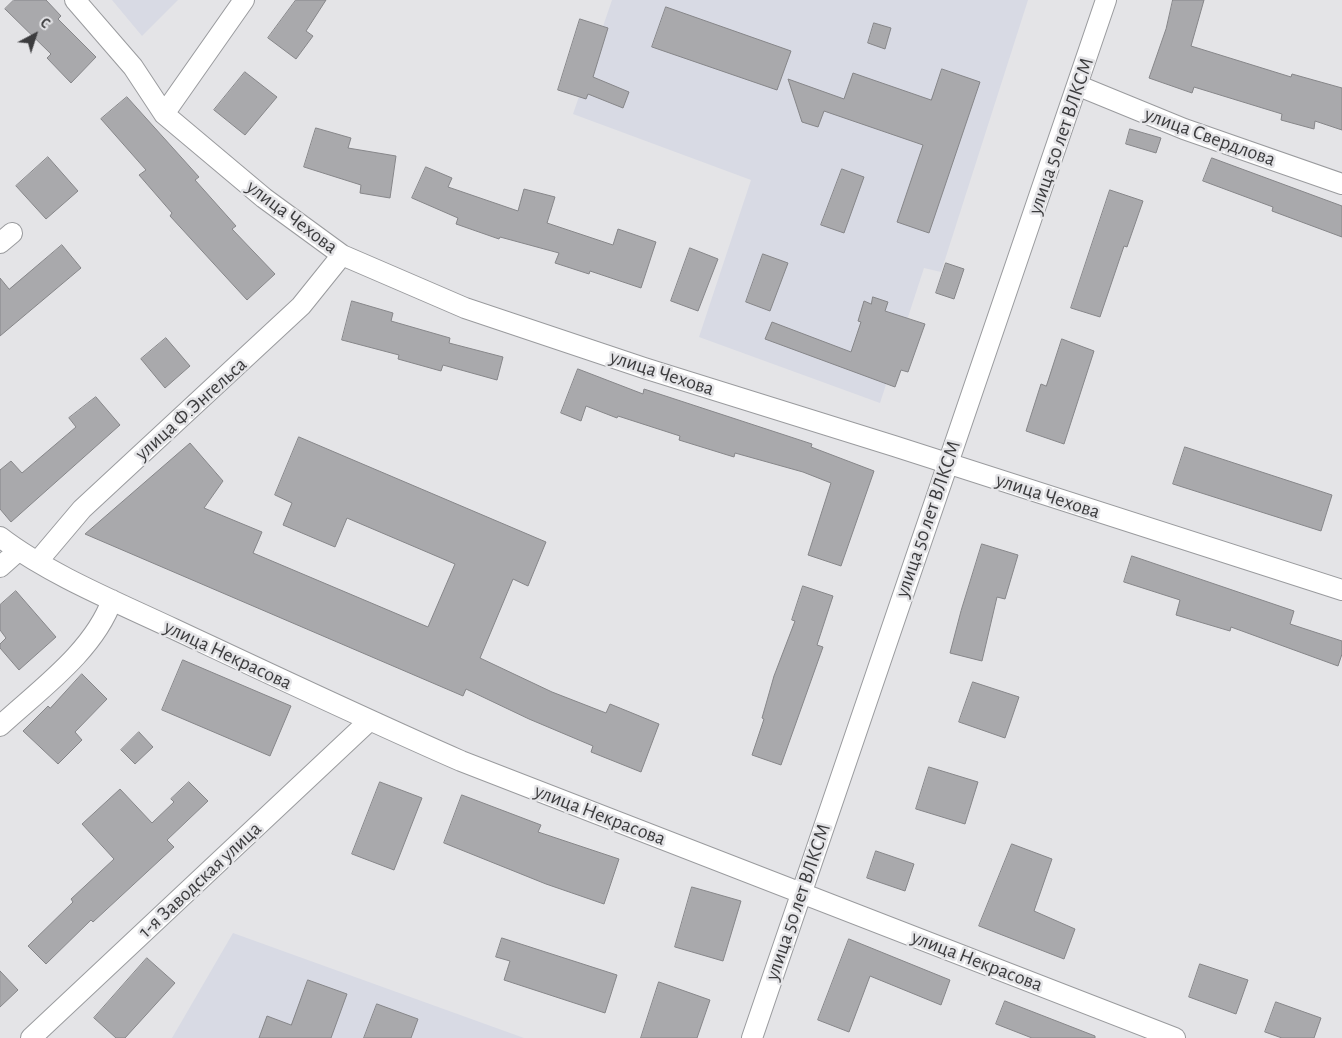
<!DOCTYPE html>
<meta charset="utf-8">
<style>
body{margin:0}
#map{position:relative;width:1342px;height:1038px;overflow:hidden;background:#e4e4e7;font-family:"Alegreya Sans",sans-serif}
canvas{display:block}
.north{position:absolute;left:10px;top:10px;width:50px;height:50px;-webkit-text-stroke:4px #e4e4e7;paint-order:stroke;rotate:40deg;font-size:14px;font-weight:700;line-height:20px;text-align:center;color:#3c3c3e}
.north::after{content:'';display:block;margin:auto;width:18px;height:22px;background:#3c3c3e;clip-path:polygon(50% 0,100% 100%,50% 72%,0 100%)}
</style>
<div id="map">
<canvas width="1342" height="1038"></canvas>
<div class="north">С</div>
</div>
<script>
const context = document.querySelector('canvas').getContext('2d');
context.lineJoin = 'round';
function fillPath(path, color) { context.fillStyle = color; context.fill(path, 'evenodd'); }
function trace(path, color, width, dash) { context.strokeStyle = color; context.lineWidth = width; context.lineCap = dash ? 'butt' : 'round'; context.setLineDash(dash || []); context.stroke(path); }
function write(font, color, halo, rows, align = 'center') {
  context.font = font + ' "Alegreya Sans",sans-serif'; context.lineWidth = 5; context.setLineDash([]); context.textBaseline = 'middle'; context.strokeStyle = halo; context.fillStyle = color; for (const [text, x, y, turn = 0] of rows) {
    context.save(); context.translate(x, y); context.rotate((+turn || 0) * Math.PI / 180); context.textAlign = isNaN(turn) ? turn : align; if (halo) context.strokeText(text, 0, 0); context.fillText(text, 0, 0); context.restore();
  }
}
const built = new Path2D(`
 M 112,0 L 178,0 L 142,36 Z
 M 612,0 L 1028,0 L 941,272 L 924,268 L 880,403 L 699,337 L 751,180 L 573,114 Z
 M 233,933 L 524,1038 L 172,1038 Z`);
const building = new Path2D(`
 M 14,0 L 46,0 L 61,16 L 58,19 L 96,57 L 71,83 L 47,58 L 51,54 L 5,9 Z
 M 296,0 L 326,0 L 306,31 L 313,36 L 296,59 L 268,38 Z
 M 1173,0 L 1204,0 L 1191,46 L 1291,77 L 1292,74 L 1342,88 L 1342,130 L 1315,121 L 1314,129 L 1281,120 L 1282,114 L 1194,87 L 1192,93 L 1149,78 L 1166,29 Z
 M 666,7 L 791,51 L 777,90 L 652,47 Z
 M 580,19 L 608,28 L 593,77 L 629,92 L 623,108 L 588,94 L 586,99 L 558,90 Z
 M 874,23 L 891,28 L 885,49 L 868,43 Z
 M 942,69 L 980,82 L 929,233 L 897,222 L 923,145 L 824,111 L 818,127 L 802,122 L 788,79 L 844,99 L 853,73 L 931,100 Z
 M 245,72 L 277,97 L 245,135 L 214,110 Z
 M 127,97 L 199,177 L 195,180 L 236,226 L 232,229 L 275,274 L 247,300 L 170,216 L 172,213 L 139,175 L 146,170 L 101,119 Z
 M 316,128 L 351,138 L 348,148 L 396,156 L 390,198 L 360,193 L 361,185 L 304,167 Z
 M 1130,129 L 1161,138 L 1156,153 L 1126,144 Z
 M 48,157 L 78,191 L 46,219 L 16,186 Z
 M 1212,158 L 1342,206 L 1342,237 L 1272,211 L 1273,207 L 1203,181 Z
 M 426,167 L 452,178 L 448,187 L 518,211 L 524,189 L 555,197 L 547,223 L 613,245 L 618,229 L 656,242 L 641,288 L 590,271 L 589,274 L 555,263 L 559,253 L 500,237 L 499,239 L 456,224 L 458,218 L 412,198 Z
 M 842,169 L 864,177 L 844,233 L 821,225 Z
 M 1110,190 L 1143,201 L 1127,247 L 1124,246 L 1100,317 L 1071,308 Z
 M 62,245 L 81,268 L 0,336 L 0,278 L 9,289 Z
 M 690,248 L 718,259 L 698,311 L 671,301 Z
 M 763,254 L 788,263 L 770,311 L 746,302 Z
 M 946,263 L 964,269 L 954,299 L 936,293 Z
 M 873,297 L 888,302 L 885,311 L 925,324 L 908,372 L 901,370 L 895,387 L 765,339 L 772,322 L 851,352 L 861,322 L 858,321 L 864,301 L 871,304 Z
 M 352,301 L 393,313 L 391,321 L 450,338 L 449,343 L 503,357 L 497,380 L 443,365 L 441,371 L 398,359 L 399,355 L 342,340 Z
 M 166,338 L 190,366 L 165,388 L 141,359 Z
 M 1062,339 L 1094,351 L 1064,444 L 1026,431 L 1041,384 L 1046,386 Z
 M 578,369 L 643,394 L 644,389 L 812,444 L 811,447 L 874,471 L 841,566 L 808,555 L 831,483 L 803,472 L 735,453 L 734,457 L 679,440 L 680,436 L 618,416 L 617,418 L 586,406 L 581,421 L 561,413 Z
 M 96,397 L 120,425 L 11,522 L 0,509 L 0,470 L 11,461 L 22,473 L 76,427 L 69,418 Z
 M 299,437 L 546,542 L 528,586 L 513,579 L 480,658 L 552,692 L 606,713 L 610,704 L 659,724 L 641,772 L 591,752 L 593,746 L 529,719 L 466,689 L 463,696 L 85,534 L 190,443 L 223,481 L 204,508 L 262,532 L 253,553 L 428,627 L 455,564 L 347,518 L 335,547 L 283,525 L 292,503 L 275,495 Z
 M 1185,447 L 1332,495 L 1321,531 L 1173,484 Z
 M 982,544 L 1018,555 L 1005,599 L 997,597 L 982,661 L 950,653 L 961,611 Z
 M 1132,556 L 1294,611 L 1290,624 L 1342,641 L 1342,654 L 1338,666 L 1231,627 L 1230,631 L 1176,615 L 1180,600 L 1124,582 Z
 M 803,586 L 833,596 L 817,645 L 823,647 L 781,765 L 752,755 L 764,719 L 762,718 L 774,676 L 795,621 L 792,620 Z
 M 16,591 L 56,637 L 19,670 L 0,648 L 0,644 L 6,638 L 0,630 L 0,605 Z
 M 183,660 L 291,706 L 270,756 L 162,710 Z
 M 82,674 L 107,699 L 75,732 L 82,740 L 58,764 L 23,731 L 48,706 L 50,708 Z
 M 973,682 L 1019,697 L 1005,738 L 959,722 Z
 M 139,732 L 153,747 L 135,764 L 121,750 Z
 M 929,767 L 978,782 L 965,824 L 916,809 Z
 M 189,782 L 208,801 L 167,840 L 174,847 L 93,922 L 91,920 L 46,964 L 28,946 L 73,902 L 71,899 L 114,859 L 82,824 L 120,789 L 152,823 L 174,802 L 171,799 Z
 M 380,782 L 422,798 L 394,870 L 352,854 Z
 M 462,795 L 541,825 L 538,832 L 619,859 L 604,904 L 546,884 L 444,843 Z
 M 1012,844 L 1052,859 L 1034,911 L 1075,929 L 1064,959 L 979,926 Z
 M 876,851 L 914,864 L 905,891 L 867,878 Z
 M 692,887 L 741,901 L 723,961 L 675,947 Z
 M 502,938 L 617,975 L 605,1013 L 504,980 L 510,961 L 496,957 Z
 M 849,939 L 950,980 L 941,1005 L 870,976 L 849,1032 L 818,1020 Z
 M 147,958 L 175,983 L 125,1038 L 116,1038 L 94,1018 Z
 M 1200,964 L 1248,980 L 1236,1014 L 1189,997 Z
 M 0,971 L 18,990 L 0,1007 Z
 M 308,980 L 347,994 L 331,1038 L 259,1038 L 267,1016 L 291,1025 Z
 M 659,982 L 710,1000 L 697,1038 L 641,1038 Z
 M 1005,1001 L 1095,1036 L 1095,1038 L 1032,1038 L 996,1024 Z
 M 1276,1002 L 1321,1018 L 1314,1038 L 1282,1038 L 1265,1032 Z
 M 377,1004 L 418,1019 L 411,1038 L 364,1038 Z`);
const street = new Path2D(`
 M 75,0 L 133,67 L 164,114 L 264,198 L 342,255 L 465,308 L 644,368 L 894,446 L 1342,590
 M 1079,86 L 1184,129 L 1342,184
 M 164,114 L 244,0
 M 0,243 L 12,233
 M 0,537 C 48,574 119,603 174,629 C 270,674 365,719 461,761 L 1175,1038
 M 38,561 L 82,509 L 301,306 L 342,255
 M 0,567 L 18,551
 M 0,726 C 39,690 94,651 112,600
 M 31,1038 L 369,721
 M 752,1038 L 1106,0`);
const streetNames = [
 ["улица 50 лет ВЛКСМ",1061,136,-71],
 ["улица Свердлова",1210,137,20],
 ["улица Чехова",292,217,37],
 ["улица Чехова",662,373,18],
 ["улица Ф.Энгельса",191,409,-42],
 ["улица Чехова",1048,496,18],
 ["улица 50 лет ВЛКСМ",928,519,-71],
 ["улица Некрасова",228,655,25],
 ["улица Некрасова",600,815,21],
 ["1-я Заводская улица",200,880,-43],
 ["улица 50 лет ВЛКСМ",798,902,-71],
 ["улица Некрасова",977,961,21]
];
fillPath(built, '#d8dae4');
fillPath(building, '#a9a9ac');
trace(building, '#868689', 1);
trace(street, '#9a9b9e', 22);
trace(street, '#fff', 20);
write('20px', '#3c3c3e', '#e4e4e7', streetNames);
</script>
